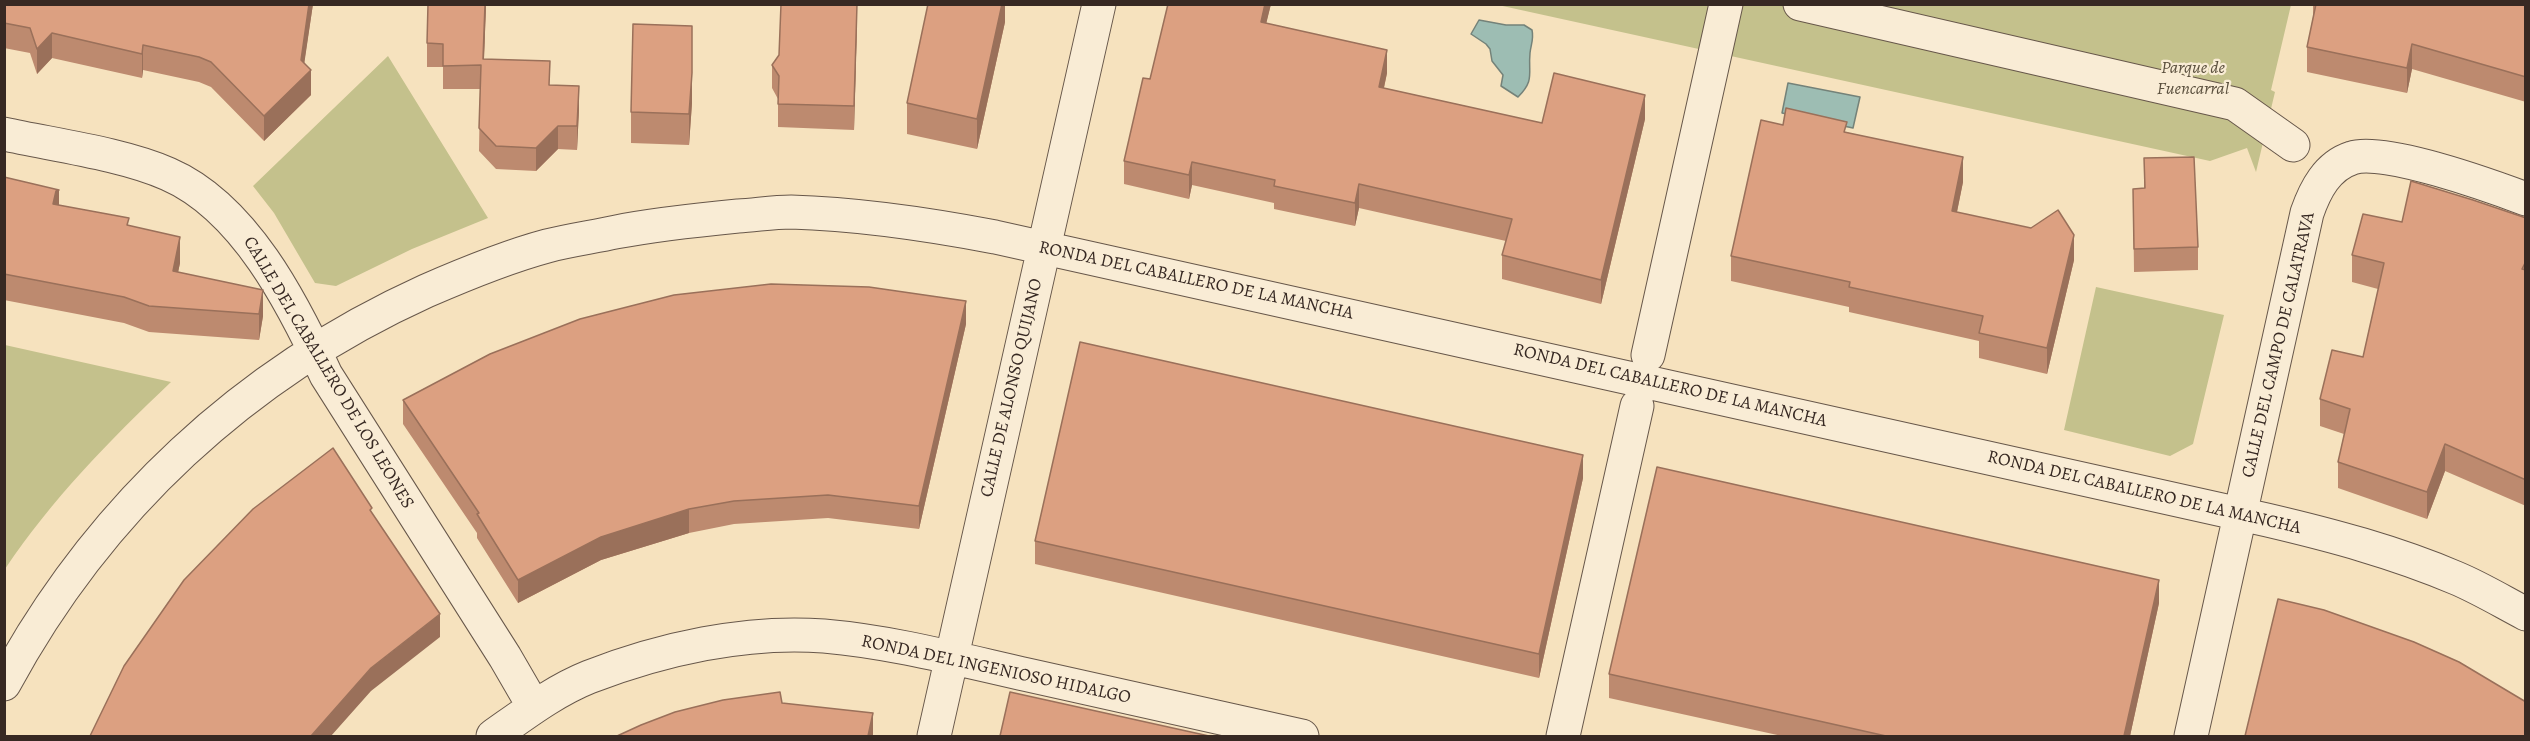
<!DOCTYPE html>
<style>
body{margin:0}
#map{position:relative;width:2530px;height:741px;overflow:hidden;background:#f6e2be;font-family:Alegreya,serif}
canvas{display:block}
.frame{position:absolute;inset:0;border:6px solid #372923;pointer-events:none}
</style>
<div id="map">
<canvas width="2530" height="741"></canvas>
<div class="frame"></div>
</div>
<script>
const context = document.querySelector('canvas').getContext('2d');
context.lineJoin = 'round';
function fillPath(path, color) { context.fillStyle = color; context.fill(path, 'evenodd'); }
function trace(path, color, width, dash) { context.strokeStyle = color; context.lineWidth = width; context.lineCap = dash ? 'butt' : 'round'; context.setLineDash(dash || []); context.stroke(path); }
function write(font, color, halo, rows, align = 'center') {
  context.font = font + ' Alegreya,serif'; context.lineWidth = 4.5; context.setLineDash([]); context.textBaseline = 'middle'; context.strokeStyle = halo; context.fillStyle = color; for (const [text, x, y, turn = 0] of rows) {
    context.save(); context.translate(x, y); context.rotate((+turn || 0) * Math.PI / 180); context.textAlign = isNaN(turn) ? turn : align; if (halo) context.strokeText(text, 0, 0); context.fillText(text, 0, 0); context.restore();
  }
}
const green = new Path2D(`
 M 1498,5 L 2291,5 L 2271,90 L 2275,92 L 2256,172 L 2247,148 L 2210,161 Z
 M 388,56 L 488,218 L 412,249 L 336,286 L 315,283 L 274,213 L 253,186 Z
 M 2096,287 L 2224,315 L 2193,444 L 2170,456 L 2064,430 Z
 M 5,345 L 171,382 C 110,440 52,499 5,569 Z`);
const water = new Path2D(`
 M 1479,20 L 1506,25 L 1524,25 L 1532,30 C 1534,39 1531,44 1530,53 C 1528,74 1535,80 1518,97 L 1501,86 L 1503,75 L 1492,61 L 1490,49 L 1486,44 L 1471,34 Z
 M 1788,83 L 1860,97 L 1853,128 L 1782,113 Z`);
const street = new Path2D(`
 M 1800,4 L 2235,104 L 2293,145
 M 4,134 C 54,145 123,154 168,174 C 244,207 293,303 326,375 L 505,657 L 534,707
 M 1648,355 L 1726,4
 M 4,684 C 99,508 245,373 426,291 C 465,274 506,257 547,246 C 570,240 593,237 616,232 C 657,224 697,220 738,216 C 756,215 773,212 791,212 C 860,214 927,224 995,237 L 2267,520 C 2331,535 2395,552 2456,578 C 2480,588 2503,602 2526,614
 M 493,736 C 523,715 554,691 589,677 C 661,649 746,630 824,636 C 893,642 961,660 1028,675 C 1120,696 1211,716 1302,736
 M 934,736 L 1099,4
 M 1563,736 L 1637,406
 M 2191,736 L 2307,213 C 2315,190 2327,166 2352,158 C 2383,147 2491,186 2526,199`);
const wall = new Path2D(`
 M 4,4 L 313,4 L 304,63 L 311,95 L 264,141 L 211,87 L 199,82 L 143,70 L 142,78 L 52,58 L 37,74 L 30,53 L 4,48 Z
 M 486,4 L 484,59 L 550,85 L 579,109 L 577,150 L 558,149 L 536,171 L 496,169 L 479,151 L 480,89 L 443,89 L 443,67 L 427,67 L 427,43 Z
 M 1005,4 L 1005,22 L 977,149 L 907,134 L 907,103 Z
 M 1168,4 L 1271,4 L 1266,23 L 1387,73 L 1384,88 L 1542,123 L 1645,119 L 1601,304 L 1502,279 L 1502,255 L 1506,241 L 1359,208 L 1355,226 L 1274,209 L 1274,203 L 1192,185 L 1189,199 L 1124,184 L 1124,161 L 1150,79 Z
 M 2313,4 L 2526,4 L 2526,102 L 2412,69 L 2407,93 L 2307,72 L 2307,47 L 2313,17 Z
 M 857,21 L 854,130 L 778,127 L 778,99 L 772,88 L 772,65 Z
 M 692,103 L 689,145 L 631,143 L 631,112 Z
 M 1783,125 L 1847,132 L 1963,182 L 1957,212 L 2074,260 L 2047,374 L 1979,358 L 1979,341 L 1849,312 L 1849,307 L 1731,281 L 1731,256 Z
 M 2144,158 L 2198,247 L 2198,270 L 2134,272 L 2133,189 L 2144,188 Z
 M 4,177 L 59,206 L 129,225 L 180,263 L 178,272 L 263,316 L 259,340 L 149,332 L 124,323 L 4,300 Z
 M 2526,218 L 2526,506 L 2445,471 L 2427,519 L 2338,488 L 2338,462 L 2344,434 L 2320,426 L 2320,399 L 2363,357 L 2378,289 L 2352,282 L 2352,255 L 2402,222 Z
 M 966,324 L 919,529 L 828,518 L 734,524 L 689,533 L 601,560 L 518,603 L 477,538 L 477,533 L 403,424 L 403,400 Z
 M 1583,478 L 1539,678 L 1035,564 L 1035,541 Z
 M 2159,603 L 2130,736 L 1782,736 L 1609,698 L 1609,674 Z`);
const shadedWall = new Path2D(`
 M 309,4 L 313,4 L 302,79 L 311,70 L 311,95 L 264,141 L 264,116 L 301,60 Z
 M 485,4 L 486,7 L 483,83 L 483,59 Z
 M 857,4 L 857,21 L 854,130 L 854,106 Z
 M 1002,4 L 1005,4 L 1005,22 L 977,149 L 977,119 Z
 M 1265,4 L 1271,4 L 1261,45 L 1261,22 Z
 M 52,33 L 52,58 L 37,74 L 37,49 Z
 M 2412,44 L 2412,69 L 2407,93 L 2407,68 Z
 M 143,45 L 143,70 L 142,78 L 142,54 Z
 M 1387,50 L 1387,73 L 1379,110 L 1379,87 Z
 M 692,73 L 692,103 L 689,145 L 689,114 Z
 M 579,86 L 579,109 L 577,150 L 577,126 Z
 M 1645,95 L 1645,119 L 1601,304 L 1601,280 Z
 M 558,126 L 558,149 L 536,171 L 536,148 Z
 M 1963,157 L 1963,182 L 1952,236 L 1952,211 Z
 M 1192,162 L 1192,185 L 1189,199 L 1189,175 Z
 M 1359,184 L 1359,208 L 1355,226 L 1355,203 Z
 M 59,190 L 59,216 L 53,204 L 56,191 Z
 M 2074,235 L 2074,260 L 2047,374 L 2047,348 Z
 M 180,237 L 180,263 L 173,297 L 173,271 Z
 M 263,290 L 263,316 L 259,340 L 259,314 Z
 M 966,301 L 966,324 L 919,529 L 919,506 Z
 M 2445,444 L 2445,471 L 2427,519 L 2427,492 Z
 M 1583,455 L 1583,478 L 1539,678 L 1539,654 Z
 M 689,509 L 689,533 L 601,560 L 518,603 L 518,580 L 601,537 Z
 M 2159,580 L 2159,603 L 2130,736 L 2124,736 Z
 M 440,614 L 440,637 L 371,691 L 331,736 L 311,736 L 371,668 Z
 M 873,713 L 873,736 L 868,736 Z`);
const building = new Path2D(`
 M 4,4 L 309,4 L 301,60 L 311,70 L 264,116 L 211,62 L 199,57 L 143,45 L 142,54 L 52,33 L 37,49 L 30,28 L 4,23 Z
 M 428,4 L 485,4 L 483,59 L 550,61 L 549,85 L 579,86 L 577,126 L 558,126 L 536,148 L 496,146 L 479,128 L 481,65 L 443,66 L 443,44 L 427,43 Z
 M 781,4 L 857,4 L 854,106 L 778,104 L 779,76 L 772,65 L 779,55 Z
 M 928,4 L 1002,4 L 977,119 L 907,103 Z
 M 1168,4 L 1265,4 L 1261,22 L 1387,50 L 1379,87 L 1542,123 L 1554,73 L 1645,95 L 1601,280 L 1502,255 L 1512,219 L 1359,184 L 1355,203 L 1274,186 L 1275,180 L 1192,162 L 1189,175 L 1124,161 L 1143,78 L 1150,79 Z
 M 2316,4 L 2526,4 L 2526,77 L 2412,44 L 2407,68 L 2307,47 Z
 M 633,24 L 692,26 L 692,73 L 689,114 L 631,112 Z
 M 1786,108 L 1847,122 L 1844,132 L 1963,157 L 1952,211 L 2031,228 L 2058,210 L 2074,235 L 2047,348 L 1979,333 L 1983,316 L 1849,287 L 1850,282 L 1731,256 L 1761,120 L 1783,125 Z
 M 2194,157 L 2198,247 L 2134,249 L 2133,189 L 2145,188 L 2144,158 Z
 M 4,177 L 59,190 L 56,191 L 53,204 L 129,218 L 127,225 L 180,237 L 173,271 L 263,290 L 259,314 L 149,306 L 124,297 L 4,274 Z
 M 2411,181 L 2473,200 L 2526,218 L 2526,261 L 2522,269 L 2526,270 L 2526,480 L 2445,444 L 2427,492 L 2338,462 L 2350,409 L 2320,399 L 2332,350 L 2363,357 L 2384,263 L 2352,255 L 2363,214 L 2402,222 Z
 M 771,284 L 869,287 L 966,301 L 919,506 L 828,495 L 734,501 L 689,509 L 601,537 L 518,580 L 477,514 L 479,513 L 403,400 L 490,354 L 580,319 L 674,295 Z
 M 1080,342 L 1583,455 L 1539,654 L 1035,541 Z
 M 333,448 L 372,508 L 370,510 L 440,614 L 371,668 L 311,736 L 90,736 L 124,666 L 184,580 L 253,509 Z
 M 1657,467 L 2159,580 L 2124,736 L 1886,736 L 1609,674 Z
 M 2278,599 L 2324,610 L 2414,642 L 2459,662 L 2526,702 L 2526,736 L 2245,736 Z
 M 780,692 L 782,703 L 873,713 L 868,736 L 617,736 L 641,725 L 675,712 L 723,700 Z
 M 1010,692 L 1209,736 L 1000,736 Z`);
const parkNames = [
 ["Parque de",2193,69],
 ["Fuencarral",2193,90]
];
const streetNames = [
 ["RONDA DEL CABALLERO DE LA MANCHA",1196,281,12],
 ["CALLE DEL CAMPO DE CALATRAVA",2279,345,-77],
 ["CALLE DEL CABALLERO DE LOS LEONES",328,373,59],
 ["RONDA DEL CABALLERO DE LA MANCHA",1670,386,13],
 ["CALLE DE ALONSO QUIJANO",1012,388,-77],
 ["RONDA DEL CABALLERO DE LA MANCHA",2144,493,13],
 ["RONDA DEL INGENIOSO HIDALGO",996,670,12]
];
fillPath(green, '#c4c18c');
fillPath(water, '#9dbdb3');
trace(water, '#748279', 1.5);
trace(street, '#67574a', 35);
trace(street, '#f9ecd5', 33);
fillPath(wall, '#bd8a6f');
fillPath(shadedWall, '#9a705a');
fillPath(building, '#dca081');
trace(building, '#9a705a', 1.5);
write('italic 18px', '#5a4f3d', '#f9ecd5', parkNames);
write('18px', '#372923', '#f9ecd5', streetNames);
</script>
